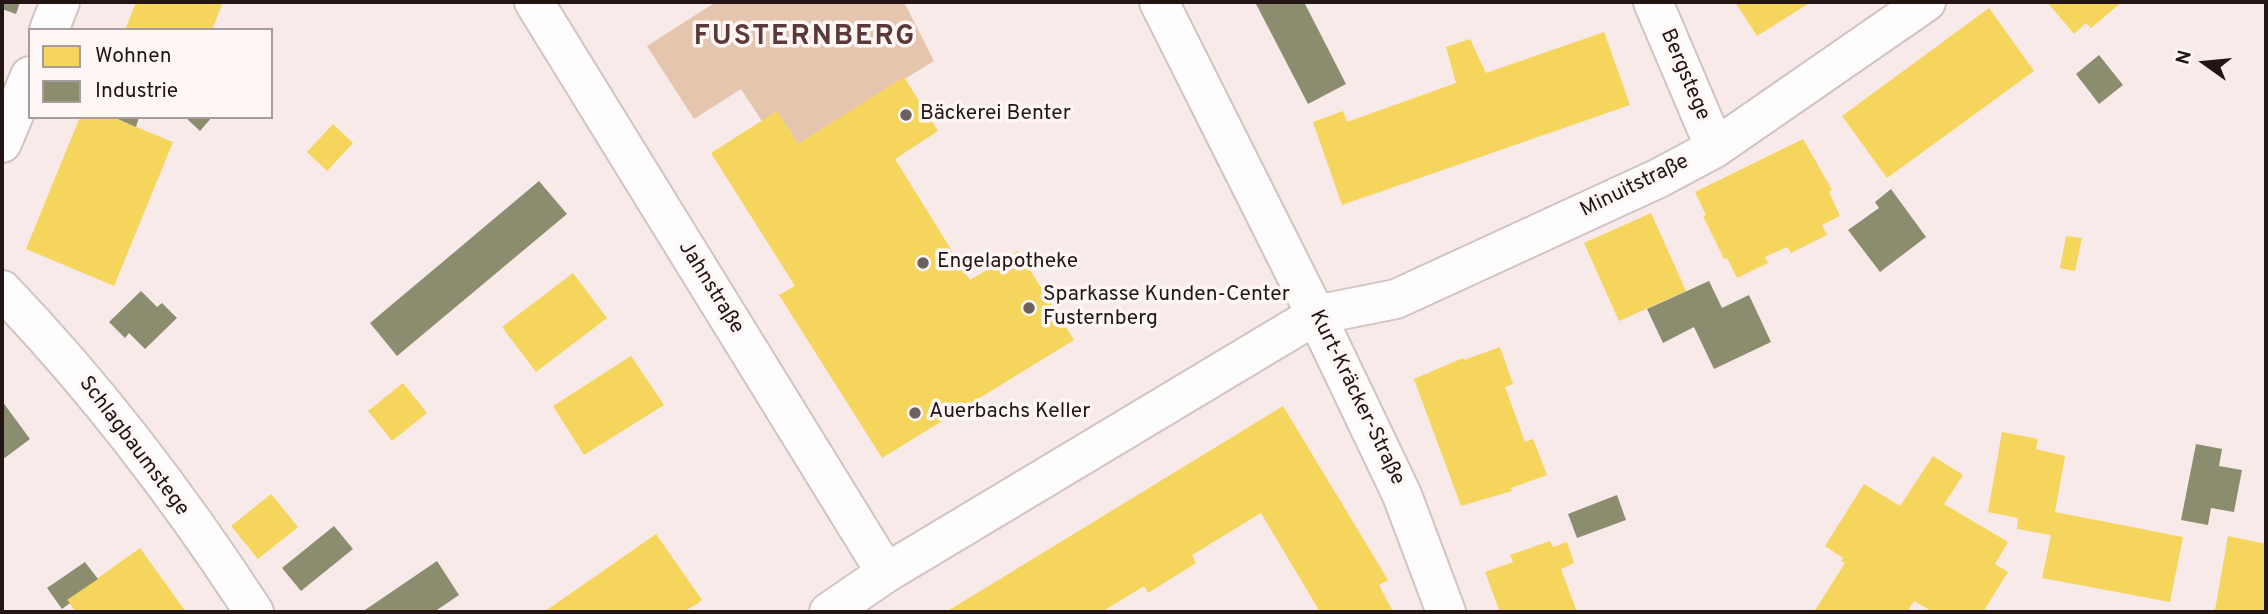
<!DOCTYPE html>
<meta charset="utf-8">
<style>
body{margin:0}
#map{position:relative;width:2268px;height:614px;overflow:hidden;background:#f8eae9;font-family:Overpass,sans-serif}
canvas{display:block}
.frame{position:absolute;inset:0;border:4px solid #241515;pointer-events:none}
.legend{position:absolute;left:28px;top:28px;width:245px;height:91px;box-sizing:border-box;background:#fff6f6;border:2px solid #a79c9c;margin:0;padding:9px 12px;list-style:none;font-size:21px;color:#241515}
.legend li{display:flex;align-items:center;gap:14px;height:35px}
.legend b{width:35px;border:2px solid #a79c9c}
.north{position:absolute;left:2170px;top:28px;width:70px;height:70px;-webkit-text-stroke:5px #fff6f6;paint-order:stroke;rotate:285deg;font-size:19px;font-weight:700;line-height:28px;text-align:center;color:#241515}
.north::after{content:'';display:block;margin:auto;width:24px;height:32px;background:#241515;clip-path:polygon(50% 0,100% 100%,50% 72%,0 100%)}
</style>
<div id="map">
<canvas width="2268" height="614"></canvas>
<div class="frame"></div>
<ul class="legend">
<li><b style="height:19px;background:#f6d55c"></b>Wohnen</li>
<li><b style="height:19px;background:#8c8c6e"></b>Industrie</li>
</ul>
<div class="north">N</div>
</div>
<script>
const context = document.querySelector('canvas').getContext('2d');
context.lineJoin = 'round';
function fillPath(path, color) { context.fillStyle = color; context.fill(path, 'evenodd'); }
function trace(path, color, width, dash) { context.strokeStyle = color; context.lineWidth = width; context.lineCap = dash ? 'butt' : 'round'; context.setLineDash(dash || []); context.stroke(path); }
function write(font, color, halo, rows, align = 'center') {
  context.font = font + ' Overpass,sans-serif'; context.lineWidth = 7; context.setLineDash([]); context.textBaseline = 'middle'; context.strokeStyle = halo; context.fillStyle = color; for (const [text, x, y, turn = 0] of rows) {
    context.save(); context.translate(x, y); context.rotate((+turn || 0) * Math.PI / 180); context.textAlign = isNaN(turn) ? turn : align; if (halo) context.strokeText(text, 0, 0); context.fillText(text, 0, 0); context.restore();
  }
}
const forest = new Path2D(`
 M 716,2 L 904,2 L 934,61 L 798,144 L 777,111 L 762,121 L 741,89 L 694,119 L 647,46 Z`);
const homes = new Path2D(`
 M 136,2 L 223,2 L 212,30 L 125,30 Z
 M 1735,2 L 1811,2 L 1757,36 Z
 M 2047,2 L 2122,2 L 2091,28 L 2086,23 L 2074,34 Z
 M 1989,8 L 2034,71 L 1887,178 L 1842,116 Z
 M 1604,32 L 1630,105 L 1342,205 L 1313,122 L 1343,111 L 1347,122 L 1456,83 L 1446,47 L 1470,39 L 1486,73 Z
 M 904,77 L 938,131 L 895,159 L 970,280 L 1018,251 L 1074,340 L 882,458 L 779,295 L 795,286 L 711,153 L 777,111 L 798,144 Z
 M 80,117 L 112,117 L 173,142 L 114,286 L 26,249 Z
 M 333,124 L 353,143 L 327,171 L 307,152 Z
 M 1803,139 L 1832,190 L 1829,192 L 1840,216 L 1822,225 L 1827,235 L 1791,253 L 1787,247 L 1765,257 L 1768,263 L 1737,278 L 1727,258 L 1724,259 L 1703,216 L 1706,215 L 1695,192 Z
 M 1651,213 L 1686,291 L 1619,321 L 1584,243 Z
 M 2066,236 L 2082,238 L 2075,271 L 2060,268 Z
 M 573,273 L 607,318 L 536,372 L 502,327 Z
 M 1500,347 L 1513,384 L 1505,387 L 1525,442 L 1533,439 L 1547,475 L 1511,488 L 1512,491 L 1461,506 L 1414,379 L 1463,358 L 1464,360 Z
 M 631,356 L 664,405 L 584,455 L 553,406 Z
 M 403,383 L 427,413 L 392,441 L 368,411 Z
 M 1283,406 L 1388,580 L 1379,585 L 1393,612 L 1320,612 L 1261,513 L 1192,555 L 1196,563 L 1148,593 L 1144,586 L 1105,610 L 1106,612 L 946,612 Z
 M 2002,432 L 2038,439 L 2036,449 L 2065,456 L 2055,512 L 2183,537 L 2170,602 L 2042,578 L 2051,535 L 2017,529 L 2018,518 L 1988,512 Z
 M 1933,456 L 1963,475 L 1944,504 L 2008,542 L 1995,564 L 2008,572 L 1983,612 L 1933,612 L 1914,601 L 1907,612 L 1814,612 L 1845,563 L 1841,561 L 1843,558 L 1825,546 L 1864,484 L 1900,506 Z
 M 271,494 L 298,527 L 258,559 L 231,526 Z
 M 656,534 L 702,600 L 697,604 L 683,612 L 544,612 Z
 M 2228,536 L 2266,544 L 2266,612 L 2229,612 L 2215,610 Z
 M 1550,541 L 1553,547 L 1567,542 L 1574,563 L 1561,569 L 1577,612 L 1500,612 L 1485,572 L 1513,562 L 1510,555 Z
 M 140,548 L 186,612 L 76,612 L 67,600 Z`);
const industry = new Path2D(`
 M 2,2 L 20,2 L 16,14 L 2,9 Z
 M 1255,2 L 1304,2 L 1346,84 L 1308,104 Z
 M 2099,55 L 2123,85 L 2099,104 L 2076,74 Z
 M 113,117 L 139,117 L 136,127 Z
 M 185,117 L 212,117 L 200,131 Z
 M 539,181 L 567,214 L 397,356 L 370,323 Z
 M 1891,189 L 1926,237 L 1880,272 L 1848,230 L 1879,208 L 1875,202 Z
 M 1709,281 L 1722,308 L 1749,295 L 1771,342 L 1714,369 L 1694,327 L 1663,343 L 1647,309 Z
 M 141,291 L 157,307 L 162,303 L 177,318 L 145,349 L 129,333 L 125,338 L 109,322 Z
 M 2,401 L 30,439 L 2,460 Z
 M 2196,444 L 2222,449 L 2219,466 L 2242,470 L 2234,512 L 2211,508 L 2208,525 L 2181,520 Z
 M 1617,495 L 1626,520 L 1577,538 L 1568,514 Z
 M 334,526 L 353,549 L 301,591 L 282,568 Z
 M 437,561 L 459,595 L 434,612 L 362,612 Z
 M 85,562 L 98,579 L 67,600 L 70,603 L 62,609 L 47,588 Z`);
const minor = new Path2D(`
 M 534,2 L 886,573
 M 1159,2 L 1316,315 L 1402,495 L 1446,612
 M 1653,2 L 1715,148
 M 49,30 L 60,2
 M 2,143 L 30,76
 M 2,290 C 96,388 180,498 254,612
 M 829,612 L 886,573 L 1316,315 L 1396,299 L 1659,178 L 1715,148 L 1926,2`);
const markers = [
 [906,115,7,"#6e605f"],
 [923,263,7,"#6e605f"],
 [1029,308,7,"#6e605f"],
 [915,413,7,"#6e605f"]
];
const streetNames = [
 ["Bergstege",1684,75,67],
 ["Minuitstraße",1635,187,-26],
 ["Jahnstraße",710,288,58],
 ["Kurt-Kräcker-Straße",1356,398,64],
 ["Schlagbaumstege",133,447,53]
];
const poiNames = [
 ["Bäckerei Benter",920,115],
 ["Engelapotheke",937,263],
 ["Sparkasse Kunden-Center",1043,296],
 ["Fusternberg",1043,320],
 ["Auerbachs Keller",929,413]
];
const districtNames = [
 ["FUSTERNBERG",805,38]
];
fillPath(forest, '#e5c5ad');
fillPath(homes, '#f6d55c');
fillPath(industry, '#8c8c6e');
trace(minor, '#d1c3c2', 42);
trace(minor, '#fefcfc', 38);
for (const [x, y, r, color] of markers) { const dot = new Path2D(); dot.arc(x, y, r, 0, 2 * Math.PI); context.fillStyle = color; context.fill(dot); trace(dot, '#fff6f6', 2.5); }
write('21px', '#241515', '#fff6f6', streetNames);
write('21px', '#241515', '#fff6f6', poiNames, 'left');
context.letterSpacing = '2px';
write('bold 28px', '#5b3939', '#fff6f6', districtNames);
context.letterSpacing = '0px';
</script>
